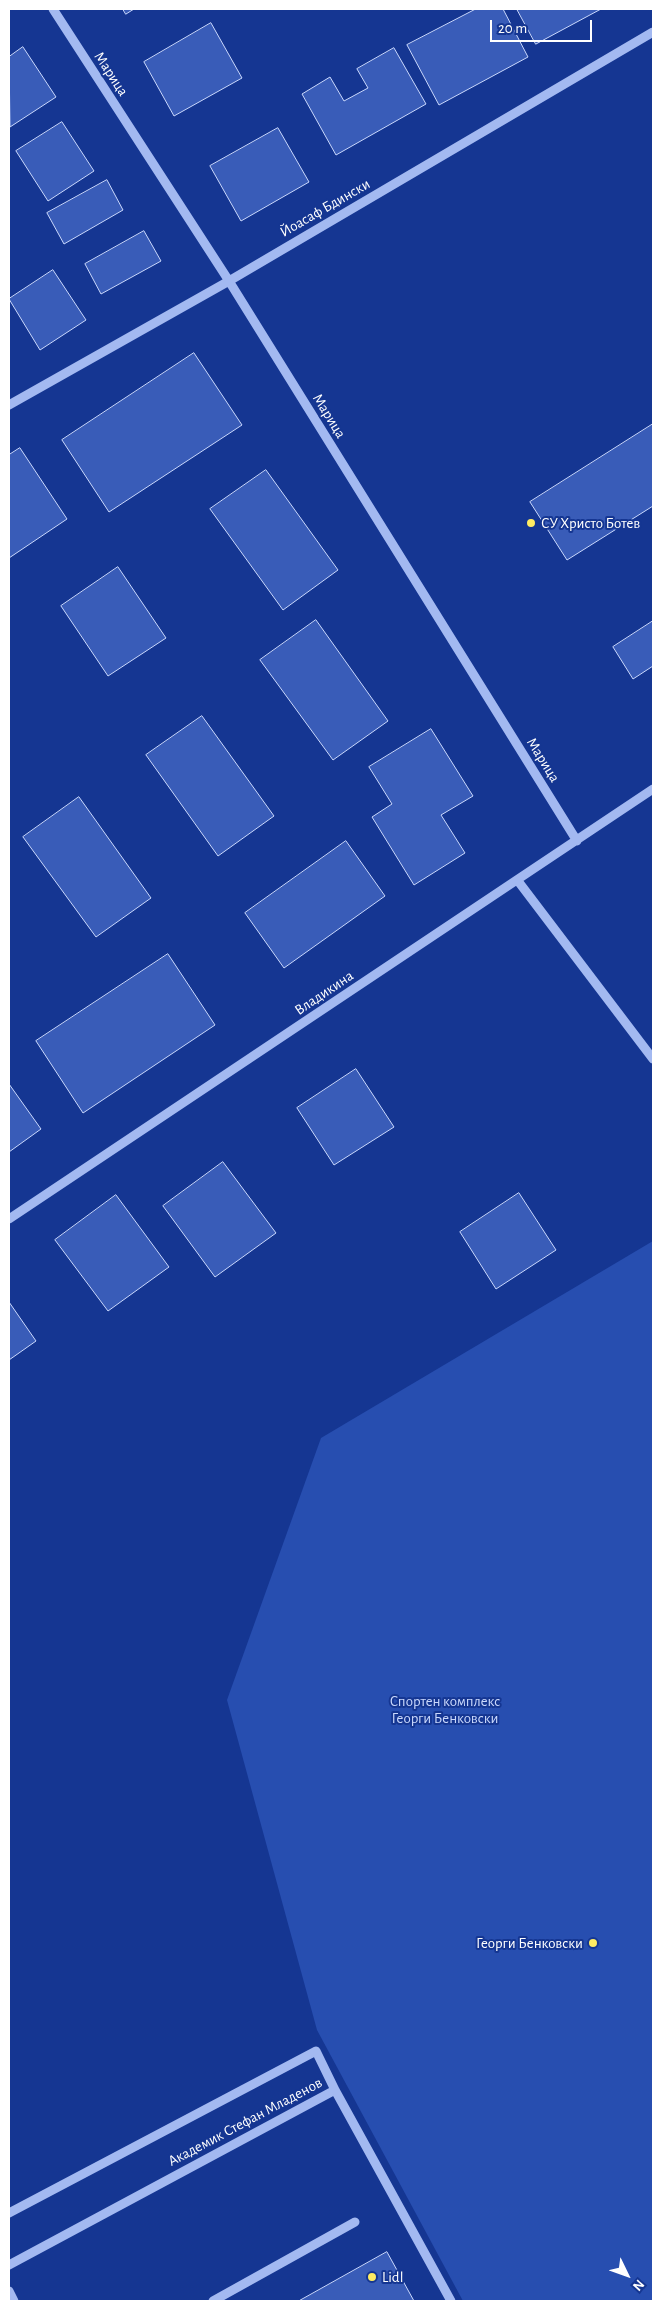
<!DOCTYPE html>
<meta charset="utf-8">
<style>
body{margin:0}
#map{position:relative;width:662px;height:2310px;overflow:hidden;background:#153692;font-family:"Alegreya Sans",sans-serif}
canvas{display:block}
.frame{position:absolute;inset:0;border:10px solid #fff;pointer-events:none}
.north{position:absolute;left:602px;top:2250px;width:50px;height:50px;-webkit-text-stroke:4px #153692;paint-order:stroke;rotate:132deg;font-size:14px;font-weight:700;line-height:20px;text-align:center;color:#fff}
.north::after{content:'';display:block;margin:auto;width:18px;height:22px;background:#fff;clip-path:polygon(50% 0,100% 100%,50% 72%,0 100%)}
.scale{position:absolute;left:490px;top:20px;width:102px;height:22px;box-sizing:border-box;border:2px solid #fff;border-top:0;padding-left:6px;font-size:15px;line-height:18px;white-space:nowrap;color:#fff;-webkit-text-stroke:4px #153692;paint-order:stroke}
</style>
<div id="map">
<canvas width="662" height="2310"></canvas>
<div class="frame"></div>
<div class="north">N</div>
<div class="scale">20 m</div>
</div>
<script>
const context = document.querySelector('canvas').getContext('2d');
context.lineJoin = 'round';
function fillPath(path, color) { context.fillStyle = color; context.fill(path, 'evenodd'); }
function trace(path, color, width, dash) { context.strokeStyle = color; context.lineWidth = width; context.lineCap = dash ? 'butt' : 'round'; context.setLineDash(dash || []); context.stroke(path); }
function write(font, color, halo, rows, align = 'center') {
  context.font = font + ' "Alegreya Sans",sans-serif'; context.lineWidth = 4; context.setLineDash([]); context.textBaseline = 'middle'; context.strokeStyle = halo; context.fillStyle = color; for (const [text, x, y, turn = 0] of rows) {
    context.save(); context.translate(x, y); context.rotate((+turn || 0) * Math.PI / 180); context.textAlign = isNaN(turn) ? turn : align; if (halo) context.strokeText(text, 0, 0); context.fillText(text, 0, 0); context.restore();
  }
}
const green = new Path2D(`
 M 653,1241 L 653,2301 L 463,2301 L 317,2030 L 227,1700 L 321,1438 Z`);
const building = new Path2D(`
 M 123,9 L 134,9 L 126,14 Z
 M 476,9 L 503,9 L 528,57 L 439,105 L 407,45 Z
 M 517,9 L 601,9 L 536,44 Z
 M 211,23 L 242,78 L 174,116 L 144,62 Z
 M 23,47 L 56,97 L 10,127 L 9,57 Z
 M 394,48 L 426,104 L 336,155 L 302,94 L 330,77 L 344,101 L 368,88 L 357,69 Z
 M 62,122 L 94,171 L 48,201 L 16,151 Z
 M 278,128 L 309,182 L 241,221 L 210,166 Z
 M 107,180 L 123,210 L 64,244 L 47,213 Z
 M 144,231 L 161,261 L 101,294 L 85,264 Z
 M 53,270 L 86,320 L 40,350 L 9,299 Z
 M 194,353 L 242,425 L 109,512 L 62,440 Z
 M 653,424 L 653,506 L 567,560 L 530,502 Z
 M 20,448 L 67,519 L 9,558 L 9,455 Z
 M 266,470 L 338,570 L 283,610 L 210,509 Z
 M 118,567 L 166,638 L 108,676 L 61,606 Z
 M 316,620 L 388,721 L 333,760 L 260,660 Z
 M 653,621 L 653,666 L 633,679 L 613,647 Z
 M 202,716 L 274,816 L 218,856 L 146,755 Z
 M 431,729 L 473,796 L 441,815 L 465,853 L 414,885 L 372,817 L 392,804 L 369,767 Z
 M 79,797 L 151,898 L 96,937 L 23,837 Z
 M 346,841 L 385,896 L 284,968 L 245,913 Z
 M 168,954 L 215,1025 L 83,1113 L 36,1041 Z
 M 356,1069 L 394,1127 L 334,1165 L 297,1108 Z
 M 9,1084 L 41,1129 L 9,1152 Z
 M 223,1162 L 276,1233 L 215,1277 L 163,1206 Z
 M 519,1193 L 556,1250 L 496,1289 L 460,1232 Z
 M 116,1195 L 169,1267 L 108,1311 L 55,1240 Z
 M 9,1302 L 36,1341 L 9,1360 Z
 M 387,2252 L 414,2301 L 299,2301 Z`);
const minor = new Path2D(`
 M 53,9 L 229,281 L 577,841
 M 9,405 L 229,281 L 653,32
 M 518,881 L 653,1059
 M 9,1219 L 653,789
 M 335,2090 L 451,2301
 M 9,2213 L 316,2051 L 335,2090 L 9,2265
 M 9,2291 L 14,2301
 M 213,2301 L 355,2222`);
const markers = [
 [531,523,5,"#ffec63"],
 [593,1943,5,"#ffec63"],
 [372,2277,5,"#ffec63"]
];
const streetNames = [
 ["Марица",111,74,57],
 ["Йоасаф Бдински",325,208,-30],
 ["Марица",329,416,58],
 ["Марица",543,760,58],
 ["Владикина",324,993,-34],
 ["Академик Стефан Младенов",245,2122,-28]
];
const poiNames = [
 ["СУ Христо Ботев",541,523],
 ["Георги Бенковски",583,1943,"right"],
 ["Lidl",382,2277]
];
const parkNames = [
 ["Спортен комплекс",445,1701],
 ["Георги Бенковски",445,1718]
];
fillPath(green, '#274eb0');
fillPath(building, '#395cb8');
trace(building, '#cad8fc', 1);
trace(minor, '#a3b9f1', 9);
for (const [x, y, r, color] of markers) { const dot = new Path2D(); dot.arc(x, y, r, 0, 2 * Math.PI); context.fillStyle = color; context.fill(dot); trace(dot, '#153692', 2); }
write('15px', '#fff', '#153692', streetNames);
write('15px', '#fff', '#153692', poiNames, 'left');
write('15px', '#cad8fc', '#153692', parkNames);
</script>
